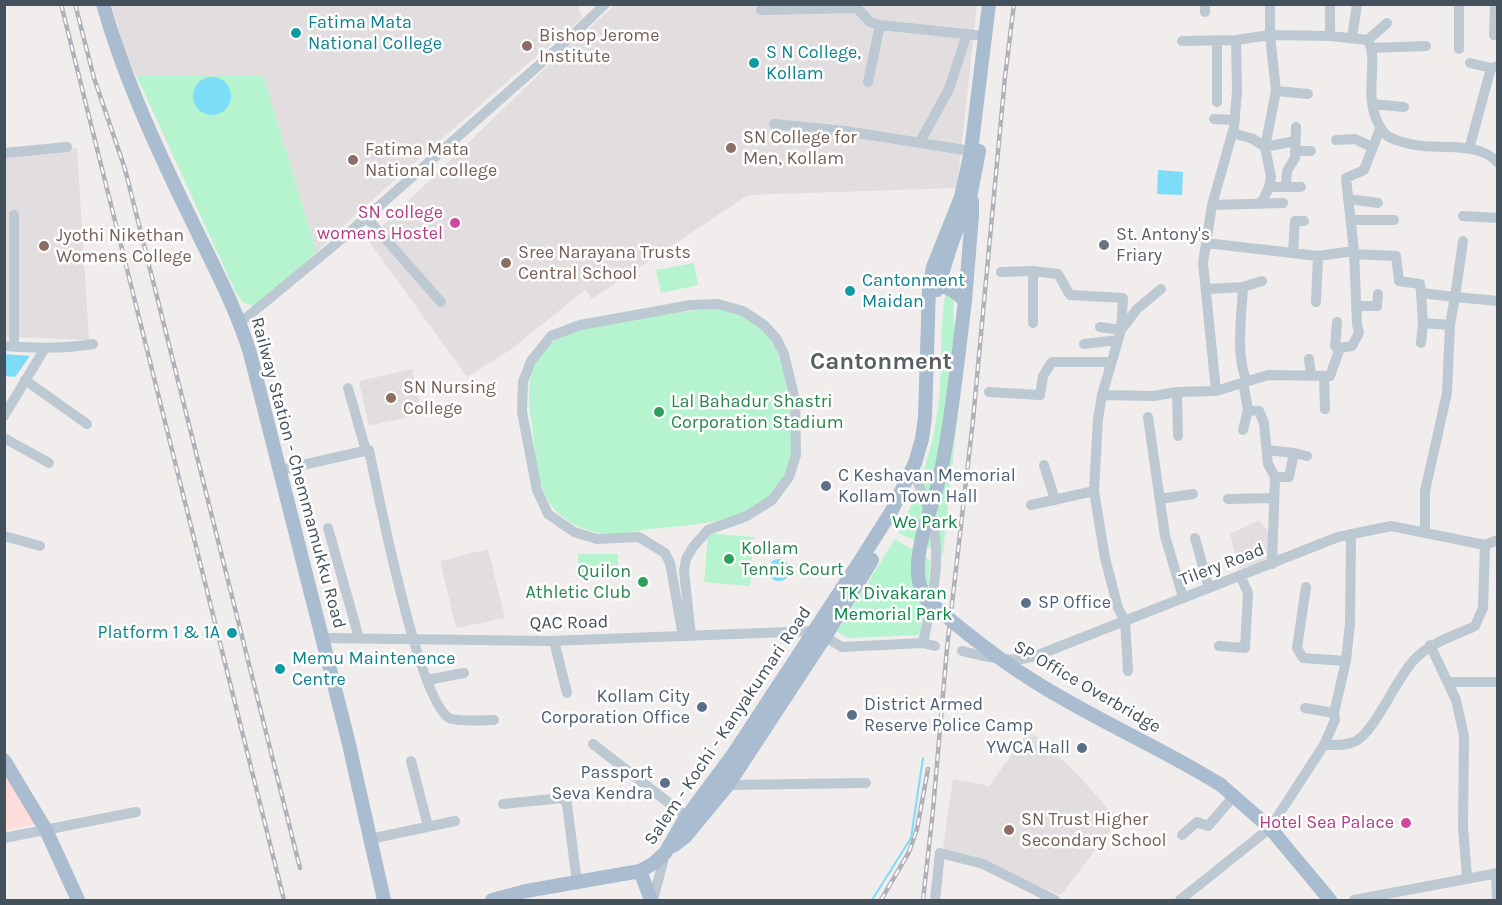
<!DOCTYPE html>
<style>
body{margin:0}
#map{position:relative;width:1502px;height:905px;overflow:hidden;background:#f1eded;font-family:Karla,sans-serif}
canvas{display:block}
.frame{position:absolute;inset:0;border:6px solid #43515d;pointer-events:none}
</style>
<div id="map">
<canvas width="1502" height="905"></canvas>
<div class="frame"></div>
</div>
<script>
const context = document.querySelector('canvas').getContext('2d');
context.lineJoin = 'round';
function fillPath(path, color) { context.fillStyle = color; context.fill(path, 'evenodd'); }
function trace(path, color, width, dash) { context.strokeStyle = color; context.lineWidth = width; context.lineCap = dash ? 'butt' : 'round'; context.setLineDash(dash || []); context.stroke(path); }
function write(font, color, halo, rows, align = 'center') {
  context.font = font + ' Karla,sans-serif'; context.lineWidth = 5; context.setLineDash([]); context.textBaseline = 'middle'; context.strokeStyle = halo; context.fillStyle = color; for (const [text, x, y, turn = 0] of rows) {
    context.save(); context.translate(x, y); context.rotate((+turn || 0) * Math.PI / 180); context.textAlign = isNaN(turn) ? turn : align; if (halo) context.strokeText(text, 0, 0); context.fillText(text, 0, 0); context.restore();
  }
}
const education = new Path2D(`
 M 578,4 L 580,13 L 583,16 L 574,26 L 526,65 L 363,208 L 317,252 L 263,75 L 136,75 L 126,55 L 112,5 Z
 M 615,5 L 977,5 L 957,188 L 748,195 L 592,299 L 569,267 L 585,290 L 510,350 L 467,377 L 368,240 L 558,56 Z
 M 77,148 L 89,340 L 5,337 L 4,155 Z
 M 412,369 L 422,414 L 369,426 L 359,381 Z
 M 1259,520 L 1270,533 L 1272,556 L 1249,570 L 1239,569 L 1230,534 Z
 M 488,549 L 505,618 L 456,628 L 440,561 Z
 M 1034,734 L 1078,775 L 1118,820 L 1061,895 L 943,848 L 953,779 L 989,786 L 1026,735 Z`);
const medical = new Path2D(`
 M 5,769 L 36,824 L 5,830 Z`);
const green = new Path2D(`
 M 136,75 L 263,75 L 317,252 L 256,306 L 244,303 L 237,295 Z
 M 694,263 L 698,285 L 661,293 L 656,270 Z
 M 946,290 L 955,296 L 953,313 L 957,342 L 965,345 L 943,554 L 899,533 C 920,487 937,439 940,387 C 942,354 940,323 946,290 Z
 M 722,307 C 737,311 755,318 765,331 C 772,340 778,351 781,363 C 787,384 797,451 789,471 C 787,477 773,496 768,501 C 761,507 745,513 735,516 C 709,525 677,526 650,529 C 637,531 622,535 609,534 C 591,533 569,525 556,511 C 535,488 536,454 532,425 C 524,373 532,350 580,325 Z
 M 708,533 L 754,537 L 750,586 L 704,582 Z
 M 895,539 L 930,560 L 928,596 L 919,635 L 849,638 L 837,632 Z
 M 578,554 L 618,554 L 618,577 L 578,577 Z`);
const water = new Path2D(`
 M193 96a19 19 0 1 1 38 0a19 19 0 1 1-38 0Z
 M 1158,170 L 1183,172 L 1182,195 L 1157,194 Z
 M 5,354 L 30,356 L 15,377 L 5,376 Z
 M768 570a11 11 0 1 1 22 0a11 11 0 1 1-22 0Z`);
const stream = new Path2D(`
 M 872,900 L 911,838 L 923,758`);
const minor = new Path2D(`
 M 1270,4 L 1270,35 L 1330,36 L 1368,40 C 1379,61 1364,92 1377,121 C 1380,128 1384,135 1391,138 C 1400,142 1413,145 1423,146 C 1445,148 1482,143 1498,163
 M 1330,4 L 1330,36
 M 761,10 L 857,8 L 870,22 L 880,25 L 985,36
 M 1205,12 L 1205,4
 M 1494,35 L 1495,4
 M 1352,38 L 1357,4
 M 1368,40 L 1387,23
 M 1182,41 L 1236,40 L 1270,35 L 1276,91 L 1265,147 L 1271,177 L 1269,187
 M 1372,48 L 1426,46
 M 1459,49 L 1459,4
 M 1470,63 L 1491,68
 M 868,82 L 880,25
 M 1276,91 L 1308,94
 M 1217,102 L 1217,41
 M 1372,104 L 1404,107
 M 1214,119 L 1235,120
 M 774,124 L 845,131 L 971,151
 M 1233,133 L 1253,139 L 1265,147 L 1295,141
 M 1336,140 L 1355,139 L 1372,147
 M 920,142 L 949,89 L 967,34
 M 1469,149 L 1491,68 L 1498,66
 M 1296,151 L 1311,151
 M 4,153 L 67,147
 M 1286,187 L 1301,187
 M 1348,199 L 1378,203
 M 1258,204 L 1263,200 L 1269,187 L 1286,187 L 1287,171 L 1295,158 L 1296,127
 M 1212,205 L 1283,203
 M 14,215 L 14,346
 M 1463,216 L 1498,218
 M 366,217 L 441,302
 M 1351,220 L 1394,220
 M 1206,243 L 1318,256 L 1354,251
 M 1293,252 L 1295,221 L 1304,221
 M 1354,254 L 1396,256 L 1399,281 L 1420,284 L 1421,293 L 1455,297 L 1463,241
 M 1001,272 L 1033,271 L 1058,274 L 1070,295 L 1123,298 L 1121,330 L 1100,327
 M 1243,287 C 1242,313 1235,358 1247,381
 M 1206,289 L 1243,287 L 1262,281
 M 1421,293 L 1423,323 L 1450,325
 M 1316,302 L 1318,256
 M 1356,306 L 1377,306 L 1378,294
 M 241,322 L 344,237 L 573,35 L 605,4
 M 1337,322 L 1335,346 L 1339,350
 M 1033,323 L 1033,271
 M 1421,343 L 1423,323
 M 1084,344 L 1118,340
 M 4,346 C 35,348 63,349 93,344
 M 1309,359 L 1311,376
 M 1324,376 L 1325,409
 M 25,380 L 87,424
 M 1243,382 L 1248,410 L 1259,411 L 1264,423 L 1268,464 L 1275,477 L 1272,564
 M 348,388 L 366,451
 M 1216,391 L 1203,263 L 1212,205 L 1234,127 L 1237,91 L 1236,40
 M 989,392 L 1040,395 L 1043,376 L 1052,362 L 1110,362
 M 1177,392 L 1178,436
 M 1102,395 L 1154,396 L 1177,392 L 1216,391 L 1268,375 L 1330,376 L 1340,348 L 1352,346 L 1359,333 L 1357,324 L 1354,251 L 1346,178 L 1364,170 L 1380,129
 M 4,416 L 45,348
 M 1148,417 L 1165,536 L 1183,597
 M 1243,430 L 1248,410
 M 4,438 L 49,463
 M 1267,450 L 1294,453 L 1289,477 L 1275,477
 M 1294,453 L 1307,456
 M 1044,465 L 1055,500
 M 280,470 L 369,450 C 378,493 418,699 449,718 C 456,722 484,720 494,720
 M 916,477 C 922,493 929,510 933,526 C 942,561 930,609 923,643
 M 1160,499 L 1193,494
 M 1228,499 L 1274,498
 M 1031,505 L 1094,491
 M 328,528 L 359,638
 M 1425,533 L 1425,491 L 1447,393 L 1450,325 L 1455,297 L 1498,301
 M 4,536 L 40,546
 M 1195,538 L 1209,588
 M 1306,587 L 1297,648 L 1303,658 L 1346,661
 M 683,636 L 670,563 L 665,553 L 639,537 L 597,539 L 574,532 L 548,514 L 537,490 L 522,412 L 523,382 L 531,361 L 551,336 L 580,325 L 691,305 L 718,304 L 743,311 L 764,325 L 776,338 L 784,354 L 795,400 L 796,455 L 789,477 L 772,500 L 747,516 L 708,530 L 693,547 L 686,559 L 684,571 L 691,636
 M 825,637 L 842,647 L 923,643 L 935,646
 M 323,638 L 550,641 L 815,631
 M 554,641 L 567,693
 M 1430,645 L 1456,700 L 1464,736 L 1463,827 L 1467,877
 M 1219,646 L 1245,648 L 1248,593 L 1240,575
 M 962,651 C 987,657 1007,663 1033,657 L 1338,537 L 1391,526 L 1485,545 L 1498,540
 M 1128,671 L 1125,621 L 1118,608 L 1105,558 L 1094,491 L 1098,419 L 1102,395 L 1121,330 L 1137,309 L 1161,289
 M 427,680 L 464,673
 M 1448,682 L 1498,682
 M 1305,708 L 1334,713
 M 593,744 L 687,817
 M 1324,745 L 1335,720 L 1334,713 L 1346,661 L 1350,623 L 1351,534
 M 411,761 L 428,826
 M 728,785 L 866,783
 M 503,804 L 562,798 L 567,804 L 577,883
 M 1182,835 L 1197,822 L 1208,826 L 1234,796
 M 4,838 L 136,812
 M 370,839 L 455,821
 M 1496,873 L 1497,900
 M 653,900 L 665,854
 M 935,900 L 940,853 L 983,864 L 1055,900
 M 1180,900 L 1270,828 L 1324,745 C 1335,745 1346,746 1356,741 C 1376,730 1396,678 1415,659 C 1431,642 1454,636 1475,626 L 1483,608 L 1485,545
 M 1354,900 L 1498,873`);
const major = new Path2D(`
 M 103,4 C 124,78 156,147 189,215 C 211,261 235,305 250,353 L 348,740 L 384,900
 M 938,285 C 950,288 957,292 965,301
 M 937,290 L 952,242 L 971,193 L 979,151
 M 965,301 L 972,216 L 972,201
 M 4,760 L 46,830 L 78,900
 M 1221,785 L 1270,828 L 1330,900
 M 673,846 L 685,837 L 728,785 L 825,637 L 872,560
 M 636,872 L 642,876 L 651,900
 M 492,900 L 526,891 L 640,871 L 654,863 L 665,853 L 683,822 L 732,756 L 860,561 L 891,512 L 915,463 L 922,439 L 925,417 L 929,288 L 933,267 L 961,197 L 971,151 L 989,4`);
const rail = new Path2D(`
 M 61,4 L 284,900
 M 75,4 L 94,78 L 125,169 L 300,868
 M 881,900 L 909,852 L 917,829 L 928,769
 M 923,900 L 933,810 L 947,648 L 973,420 L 1005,77 L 1014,4`);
const majorBridge = new Path2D(`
 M 965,301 C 958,356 953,411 942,466 C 936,499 920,530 918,564 C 917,576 920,589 926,599 C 959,628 994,656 1032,680 C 1093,719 1160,747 1221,785`);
const markers = [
 [296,33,6,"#0f9aa8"],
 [527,46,6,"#8d6e63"],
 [754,63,6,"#0f9aa8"],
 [731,148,6,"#8d6e63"],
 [353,160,6,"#8d6e63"],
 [455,223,6,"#d1479c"],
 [1104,245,6,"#6b7280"],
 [44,246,6,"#8d6e63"],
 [506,263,6,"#8d6e63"],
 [850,291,6,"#0f9aa8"],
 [391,398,6,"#8d6e63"],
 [659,412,6,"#2e9e5b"],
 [826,486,6,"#5c6f8a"],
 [729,559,6,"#2e9e5b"],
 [643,582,6,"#2e9e5b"],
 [1026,603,6,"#5c6f8a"],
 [232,633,6,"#0f9aa8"],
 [280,669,6,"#0f9aa8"],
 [702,707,6,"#5c6f8a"],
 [852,715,6,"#5c6f8a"],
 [1082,748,6,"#5c6f8a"],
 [665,783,6,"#5c6f8a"],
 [1406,823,6,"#d1479c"],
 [1009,830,6,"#8d6e63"]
];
const cultureNames = [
 ["Fatima Mata",308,23],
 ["National College",308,44],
 ["S N College,",766,53],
 ["Kollam",766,74],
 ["Cantonment",862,281],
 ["Maidan",862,302],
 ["Platform 1 & 1A",220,633,"right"],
 ["Memu Maintenence",292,659],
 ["Centre",292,680]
];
const educationNames = [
 ["Bishop Jerome",539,36],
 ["Institute",539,57],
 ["SN College for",743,138],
 ["Men, Kollam",743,159],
 ["Fatima Mata",365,150],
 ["National college",365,171],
 ["Jyothi Nikethan",56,236],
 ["Womens College",56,257],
 ["Sree Narayana Trusts",518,253],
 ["Central School",518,274],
 ["SN Nursing",403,388],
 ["College",403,409],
 ["SN Trust Higher",1021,820],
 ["Secondary School",1021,841]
];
const hotelNames = [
 ["SN college",443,213],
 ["womens Hostel",443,234],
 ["Hotel Sea Palace",1394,823]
];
const worshipNames = [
 ["St. Antony's",1116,235],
 ["Friary",1116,256]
];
const leisureNames = [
 ["Lal Bahadur Shastri",671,402],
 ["Corporation Stadium",671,423],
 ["Kollam",741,549],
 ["Tennis Court",741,570],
 ["Quilon",631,572,"right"],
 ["Athletic Club",631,593,"right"]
];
const streetNames = [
 ["Railway Station - Chemmamukku Road",298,473,75],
 ["Tilery Road",1222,565,-21],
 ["QAC Road",569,623,-1],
 ["SP Office Overbridge",1087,687,30],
 ["Salem - Kochi - Kanyakumari Road",728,726,-56]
];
const serviceNames = [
 ["C Keshavan Memorial",838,476],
 ["Kollam Town Hall",838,497],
 ["SP Office",1038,603],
 ["Kollam City",690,697,"right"],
 ["Corporation Office",690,718,"right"],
 ["District Armed",864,705],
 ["Reserve Police Camp",864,726],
 ["YWCA Hall",1070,748,"right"],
 ["Passport",653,773,"right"],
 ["Seva Kendra",653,794,"right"]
];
const parkNames = [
 ["We Park",925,523],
 ["TK Divakaran",893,594],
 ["Memorial Park",893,615]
];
const districtNames = [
 ["Cantonment",881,362]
];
fillPath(education, '#e2dedf');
fillPath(medical, '#feddda');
fillPath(green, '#b5f4cf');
fillPath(water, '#7ddcf7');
trace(stream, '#7ddcf7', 2);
trace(minor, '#bcc8d2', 10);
trace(major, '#a9bcd0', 14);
trace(rail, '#afb2b9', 4.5);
trace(rail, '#fff', 2, [7]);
trace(majorBridge, '#a9bcd0', 14);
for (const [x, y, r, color] of markers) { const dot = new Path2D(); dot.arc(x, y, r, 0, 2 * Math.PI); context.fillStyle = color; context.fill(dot); trace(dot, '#fff', 2); }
write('18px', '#0d838f', '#fff', cultureNames, 'left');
write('18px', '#785e54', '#fff', educationNames, 'left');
write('18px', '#b23c85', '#fff', hotelNames, 'right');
write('18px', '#5b616d', '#fff', worshipNames, 'left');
write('18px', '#27864d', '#fff', leisureNames, 'left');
write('18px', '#43515d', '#fff', streetNames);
write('18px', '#4e5e75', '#fff', serviceNames, 'left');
write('18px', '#0b874b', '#fff', parkNames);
write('bold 24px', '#595e63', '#fff', districtNames);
</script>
